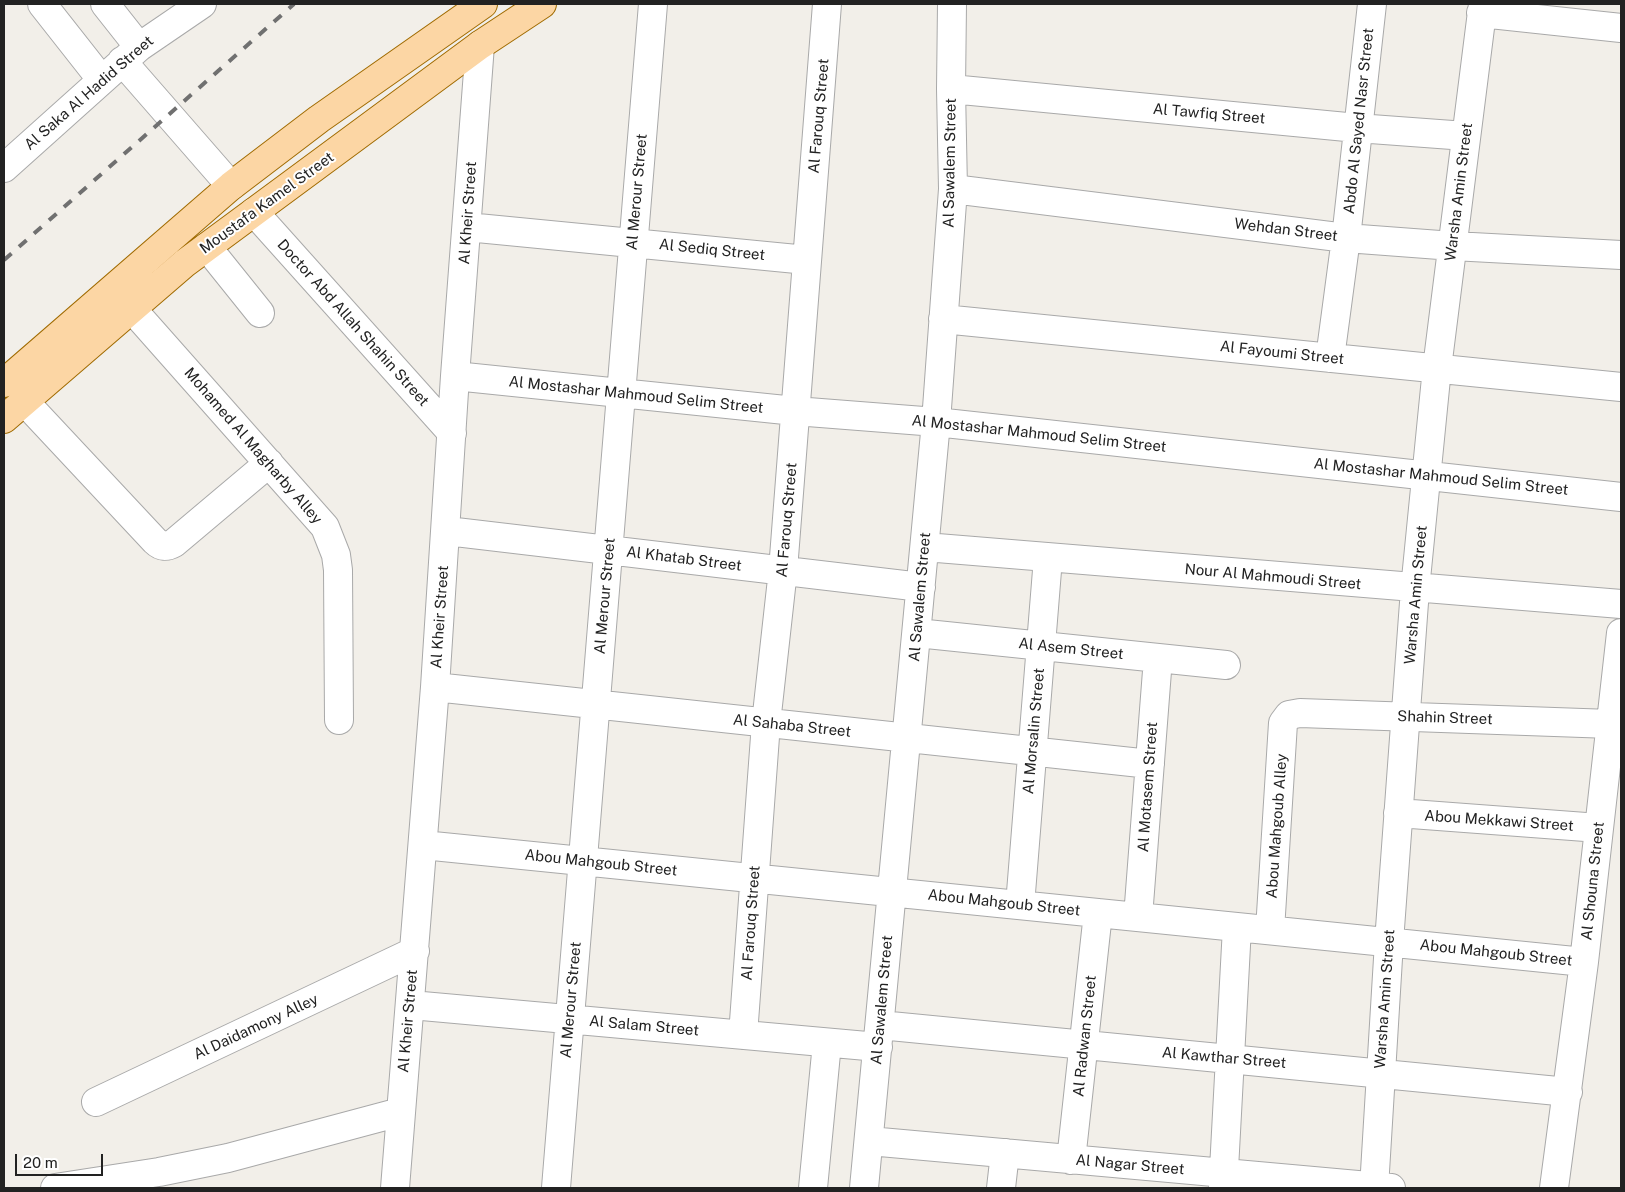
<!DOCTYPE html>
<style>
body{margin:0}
#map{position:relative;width:1625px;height:1192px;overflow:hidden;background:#f2efe9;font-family:"Public Sans",sans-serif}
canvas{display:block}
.frame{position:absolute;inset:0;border:5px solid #222;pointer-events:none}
.scale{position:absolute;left:15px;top:1154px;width:88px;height:22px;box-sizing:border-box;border:2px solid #222;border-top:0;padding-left:6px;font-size:15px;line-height:18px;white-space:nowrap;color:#222;-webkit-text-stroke:4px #fff;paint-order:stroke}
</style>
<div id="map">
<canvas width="1625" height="1192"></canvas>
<div class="frame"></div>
<div class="scale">20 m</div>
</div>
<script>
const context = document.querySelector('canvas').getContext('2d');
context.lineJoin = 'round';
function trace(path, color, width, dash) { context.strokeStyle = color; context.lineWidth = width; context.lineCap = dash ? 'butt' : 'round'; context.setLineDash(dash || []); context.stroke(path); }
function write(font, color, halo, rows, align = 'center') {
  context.font = font + ' "Public Sans",sans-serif'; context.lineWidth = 4; context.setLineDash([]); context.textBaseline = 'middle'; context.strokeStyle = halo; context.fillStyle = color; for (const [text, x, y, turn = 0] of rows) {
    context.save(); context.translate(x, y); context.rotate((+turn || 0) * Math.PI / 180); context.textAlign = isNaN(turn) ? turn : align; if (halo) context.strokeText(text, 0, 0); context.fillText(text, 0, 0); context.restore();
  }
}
const minor = new Path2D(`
 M 42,4 L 101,79
 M 105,4 L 139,47
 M 1481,13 L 1621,28
 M 122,61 L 231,186
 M 951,89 L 1357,128 L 1466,136
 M 4,168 L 139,47 L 202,4
 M 953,189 L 1346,238 L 1453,246 L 1621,255
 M 254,212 L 452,433
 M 467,227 L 807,260
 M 207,247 L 260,313
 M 132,309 L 325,527 L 336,555 L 338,570 L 339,720
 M 943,319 L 1621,387
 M 1330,358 L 1346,238 L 1372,4
 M 455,376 L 795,411 L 936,422 L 1621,497
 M 24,401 L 155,541 C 161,547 167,547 174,543 L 269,463
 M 447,531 L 921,587
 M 925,547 L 1621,604
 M 917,633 L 1226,665
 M 435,687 L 1150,764
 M 1398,813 L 1599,828
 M 423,845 L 1584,962
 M 1020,905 L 1048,558
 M 1138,917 L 1158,658
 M 1270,930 L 1283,723 L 1289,715 L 1300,713 L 1611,724
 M 411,1005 L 878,1047
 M 880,1025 L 1568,1092
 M 743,1035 L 766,723 L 783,570 L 827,4
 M 96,1102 L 415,951
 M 869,1141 L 1391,1188
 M 1071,1160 L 1098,913
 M 55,1188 L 159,1172 L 228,1158 L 400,1112
 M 395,1188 L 435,687 L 455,376 L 480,45
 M 556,1188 L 653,4
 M 813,1188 L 827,1043
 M 864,1188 L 936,422 L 953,189 L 951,89 L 952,4
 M 1001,1188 L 1005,1153
 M 1223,1188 L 1237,927
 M 1374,1188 L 1389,942 L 1415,589 L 1437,368 L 1483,4
 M 1554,1188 L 1584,962 L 1621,633`);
const major = new Path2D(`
 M 4,383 L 231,186 L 319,119 L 483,4
 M 4,419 L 185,263 L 480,45 L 542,4`);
const rail = new Path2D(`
 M 4,260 L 294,4`);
const streetNames = [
 ["Al Saka Al Hadid Street",89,93,-41],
 ["Al Tawfiq Street",1209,114,5],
 ["Al Farouq Street",819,116,-85],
 ["Abdo Al Sayed Nasr Street",1359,121,-84],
 ["Al Sawalem Street",950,163,-89],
 ["Al Merour Street",637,192,-85],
 ["Warsha Amin Street",1459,192,-83],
 ["Moustafa Kamel Street",267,203,-36],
 ["Al Kheir Street",468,213,-86],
 ["Wehdan Street",1286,230,7],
 ["Al Sediq Street",712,250,6],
 ["Doctor Abd Allah Shahin Street",353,323,48],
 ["Al Fayoumi Street",1282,353,6],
 ["Al Mostashar Mahmoud Selim Street",636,395,6],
 ["Al Mostashar Mahmoud Selim Street",1039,434,6],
 ["Mohamed Al Magharby Alley",253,446,49],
 ["Al Mostashar Mahmoud Selim Street",1441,477,6],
 ["Al Farouq Street",787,520,-85],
 ["Al Khatab Street",684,559,7],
 ["Nour Al Mahmoudi Street",1273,577,5],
 ["Warsha Amin Street",1416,595,-85],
 ["Al Merour Street",605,596,-85],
 ["Al Sawalem Street",920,597,-85],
 ["Al Kheir Street",440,617,-86],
 ["Al Asem Street",1071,649,6],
 ["Shahin Street",1445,718,2],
 ["Al Sahaba Street",792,726,6],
 ["Al Morsalin Street",1034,731,-85],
 ["Al Motasem Street",1148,787,-86],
 ["Abou Mekkawi Street",1499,821,4],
 ["Abou Mahgoub Alley",1277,826,-86],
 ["Abou Mahgoub Street",601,863,6],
 ["Al Shouna Street",1593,881,-84],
 ["Abou Mahgoub Street",1004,903,6],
 ["Al Farouq Street",751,923,-86],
 ["Abou Mahgoub Street",1496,953,6],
 ["Warsha Amin Street",1385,999,-86],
 ["Al Merour Street",571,1000,-85],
 ["Al Sawalem Street",882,1000,-85],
 ["Al Kheir Street",408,1021,-85],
 ["Al Salam Street",644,1026,5],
 ["Al Daidamony Alley",256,1027,-25],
 ["Al Radwan Street",1085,1036,-84],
 ["Al Kawthar Street",1224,1058,5],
 ["Al Nagar Street",1130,1165,5]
];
trace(minor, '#a9a9a9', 30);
trace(major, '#a06b00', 30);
trace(minor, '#fff', 28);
trace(major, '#fcd6a4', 28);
trace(rail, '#707070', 4, [10, 10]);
write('15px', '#222', '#fff', streetNames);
</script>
